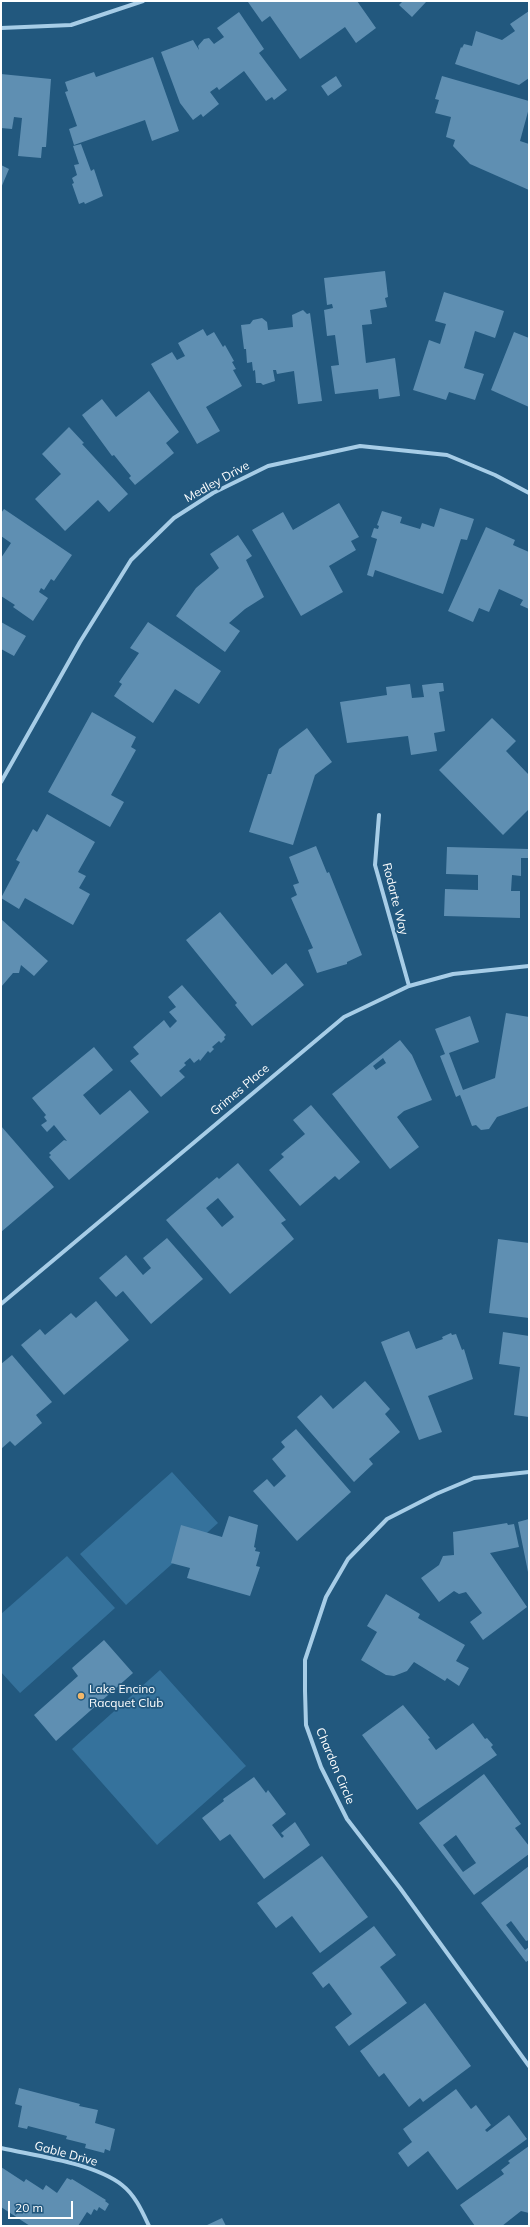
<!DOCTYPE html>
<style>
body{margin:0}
#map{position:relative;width:530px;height:2227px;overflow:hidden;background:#22587e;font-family:Mulish,sans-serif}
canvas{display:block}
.frame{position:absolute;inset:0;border:2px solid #fff;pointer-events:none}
.scale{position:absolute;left:8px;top:2201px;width:65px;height:18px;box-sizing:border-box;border:2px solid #fff;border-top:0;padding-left:5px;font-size:12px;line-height:14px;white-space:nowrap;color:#fff;-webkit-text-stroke:3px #22587e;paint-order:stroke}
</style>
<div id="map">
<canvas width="530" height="2227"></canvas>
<div class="frame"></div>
<div class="scale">20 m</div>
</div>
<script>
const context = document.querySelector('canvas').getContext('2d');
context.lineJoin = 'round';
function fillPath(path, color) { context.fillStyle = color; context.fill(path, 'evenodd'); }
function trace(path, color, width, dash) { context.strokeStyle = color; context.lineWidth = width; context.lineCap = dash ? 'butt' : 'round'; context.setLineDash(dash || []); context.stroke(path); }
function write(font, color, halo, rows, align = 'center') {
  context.font = font + ' Mulish,sans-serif'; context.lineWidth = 3.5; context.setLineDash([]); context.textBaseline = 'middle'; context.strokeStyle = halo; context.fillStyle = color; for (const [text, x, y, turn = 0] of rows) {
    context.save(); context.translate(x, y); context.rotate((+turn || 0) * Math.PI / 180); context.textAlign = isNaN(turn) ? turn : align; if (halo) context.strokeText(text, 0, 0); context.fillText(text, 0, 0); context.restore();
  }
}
const green = new Path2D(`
 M 172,1472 L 218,1523 L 126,1605 L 80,1554 Z
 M 67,1556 L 115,1608 L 20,1693 L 1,1672 L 1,1614 Z
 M 160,1670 L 246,1766 L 157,1845 L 72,1749 Z`);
const building = new Path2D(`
 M 249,1 L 357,1 L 376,28 L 356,43 L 345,27 L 300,59 L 270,16 L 262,22 L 248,2 Z
 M 403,1 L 425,1 L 426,2 L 412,17 L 399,5 Z
 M 529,11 L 529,78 L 519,85 L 455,64 L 461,47 L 462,48 L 464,44 L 472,46 L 476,31 L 502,40 L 515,31 L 510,24 Z
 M 239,12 L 264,49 L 259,53 L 287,90 L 274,100 L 272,97 L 266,101 L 244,71 L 219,90 L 217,87 L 210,92 L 219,104 L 203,117 L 201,114 L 193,120 L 180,103 L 161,52 L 193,40 L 199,50 L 198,46 L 204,39 L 209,38 L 214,44 L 224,37 L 217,28 Z
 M 153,57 L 179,131 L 152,141 L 145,120 L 74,145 L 69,129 L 77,126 L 65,92 L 68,91 L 65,82 L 94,72 L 96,77 Z
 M 1,74 L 51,79 L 46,147 L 42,147 L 41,158 L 18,156 L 22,118 L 14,117 L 12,129 L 1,128 Z
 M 336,76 L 342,86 L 328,96 L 321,86 Z
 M 442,76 L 529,101 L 529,108 L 520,141 L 529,144 L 529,190 L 470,164 L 453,146 L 455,140 L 446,137 L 451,117 L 435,113 L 439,100 L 435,99 Z
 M 81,144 L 91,171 L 94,169 L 103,196 L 85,204 L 84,202 L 79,204 L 72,184 L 74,183 L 72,178 L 77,175 L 74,165 L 79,164 L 73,146 Z
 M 1,165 L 9,169 L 1,188 Z
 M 385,271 L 388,297 L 385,298 L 387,307 L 370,310 L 372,324 L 362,325 L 366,363 L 395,358 L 400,396 L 379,399 L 378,389 L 335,394 L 331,366 L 339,365 L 335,335 L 327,336 L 324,310 L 333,308 L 332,304 L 327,305 L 324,278 Z
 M 444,292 L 504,311 L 495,338 L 475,331 L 464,368 L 484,374 L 475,400 L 449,392 L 446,400 L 413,390 L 429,340 L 440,344 L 446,324 L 435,321 Z
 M 303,310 L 307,314 L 310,313 L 322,401 L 298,404 L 294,371 L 277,374 L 276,370 L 273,370 L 275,381 L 263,385 L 261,383 L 256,383 L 255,370 L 253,371 L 252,362 L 247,363 L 246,349 L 244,349 L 241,325 L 250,324 L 253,320 L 262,318 L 267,322 L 268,330 L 293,327 L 292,315 Z
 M 203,329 L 207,336 L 214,332 L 223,347 L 225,345 L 234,361 L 232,362 L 236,369 L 233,370 L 242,386 L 206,407 L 220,431 L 197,444 L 151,364 L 172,352 L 177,360 L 185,356 L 178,343 Z
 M 514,332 L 529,338 L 529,407 L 491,390 Z
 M 149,391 L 179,432 L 166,443 L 174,453 L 135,485 L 129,478 L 131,476 L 114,455 L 112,456 L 82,415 L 102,399 L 116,417 Z
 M 69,427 L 84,443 L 82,444 L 128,494 L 109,512 L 98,500 L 65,531 L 35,499 L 61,474 L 42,454 Z
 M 339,503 L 359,537 L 351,541 L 356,550 L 329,566 L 343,592 L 301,616 L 252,530 L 283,512 L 293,530 Z
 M 440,508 L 474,519 L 467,540 L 461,539 L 443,594 L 375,570 L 373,577 L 367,575 L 377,539 L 371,537 L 374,528 L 378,529 L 379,526 L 377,525 L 382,511 L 402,517 L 400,523 L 420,529 L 422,523 L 434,527 Z
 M 4,509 L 72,555 L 54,581 L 51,579 L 44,590 L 41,588 L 39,592 L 48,598 L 33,621 L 13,607 L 15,605 L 1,596 L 1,558 L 11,543 L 1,536 L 1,513 Z
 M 486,527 L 515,540 L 513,545 L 529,552 L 529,609 L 520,605 L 523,600 L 499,589 L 489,612 L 479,608 L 473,622 L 448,611 Z
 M 238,535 L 252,556 L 246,560 L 264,597 L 245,609 L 229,623 L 240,631 L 225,652 L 176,616 L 196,588 L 219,568 L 210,554 Z
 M 1,622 L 26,636 L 14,656 L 1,649 Z
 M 148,622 L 221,671 L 199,704 L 175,689 L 153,723 L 114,696 L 122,684 L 119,682 L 139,653 L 130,648 Z
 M 438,683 L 443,683 L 444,691 L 439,692 L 445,731 L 434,733 L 437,751 L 411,755 L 408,736 L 347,743 L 340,702 L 387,695 L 386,687 L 410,684 L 412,698 L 424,697 L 422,685 Z
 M 92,712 L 136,737 L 131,747 L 136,750 L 111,795 L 124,802 L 110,827 L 48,792 Z
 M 492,718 L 516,741 L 506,751 L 529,775 L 529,809 L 503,835 L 439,770 Z
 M 307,728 L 332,762 L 315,775 L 293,845 L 249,832 L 268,774 L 271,774 L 279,749 Z
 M 47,814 L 95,842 L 78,872 L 86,876 L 79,888 L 90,894 L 73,925 L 25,898 L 19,909 L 1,898 L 20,862 L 16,860 L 33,829 L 37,832 Z
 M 316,846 L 327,873 L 329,872 L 362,955 L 347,962 L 347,964 L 317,973 L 308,950 L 313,948 L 291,898 L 297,895 L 293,885 L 299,883 L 289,857 Z
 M 447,847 L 529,849 L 529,858 L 521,858 L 521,876 L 512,875 L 511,891 L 520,891 L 520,918 L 444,916 L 445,889 L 478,890 L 478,875 L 446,874 Z
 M 220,912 L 272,975 L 286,963 L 304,985 L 252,1026 L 235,1005 L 237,1003 L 186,940 Z
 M 1,919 L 48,961 L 34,976 L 21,965 L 19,973 L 13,973 L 1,987 Z
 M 182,985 L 226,1035 L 224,1037 L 225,1039 L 221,1043 L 219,1041 L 212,1047 L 214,1049 L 210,1053 L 208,1051 L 200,1061 L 199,1059 L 194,1063 L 190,1058 L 184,1063 L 186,1065 L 179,1071 L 185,1077 L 161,1097 L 130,1061 L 139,1054 L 133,1047 L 164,1020 L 170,1028 L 177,1021 L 169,1012 L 176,1007 L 168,997 Z
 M 506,1013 L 529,1017 L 529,1106 L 497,1117 L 489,1129 L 481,1130 L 476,1125 L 472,1126 L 460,1095 L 456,1097 L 440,1056 L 445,1054 L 435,1029 L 470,1016 L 479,1042 L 449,1053 L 463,1090 L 495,1078 Z
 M 400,1040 L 412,1055 L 432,1100 L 404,1111 L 397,1117 L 419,1147 L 390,1169 L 332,1094 ZM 383,1058 L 386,1063 L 376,1070 L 373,1066 Z
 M 94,1047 L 113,1070 L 83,1095 L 100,1115 L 130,1090 L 149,1112 L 69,1180 L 49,1157 L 51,1155 L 49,1153 L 64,1140 L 67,1141 L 54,1125 L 47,1132 L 41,1125 L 47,1121 L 44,1117 L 46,1115 L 32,1098 Z
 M 311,1105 L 360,1162 L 339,1180 L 335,1176 L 300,1206 L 269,1170 L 284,1157 L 281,1154 L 305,1134 L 293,1120 Z
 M 1,1126 L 54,1187 L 1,1232 Z
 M 238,1163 L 286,1220 L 281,1223 L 294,1239 L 230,1294 L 166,1220 L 217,1177 L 219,1179 ZM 218,1198 L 234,1217 L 222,1227 L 206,1208 Z
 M 167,1238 L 203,1279 L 151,1324 L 123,1291 L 116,1297 L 99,1278 L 126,1255 L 143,1275 L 151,1268 L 143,1258 Z
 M 498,1239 L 529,1243 L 529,1318 L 489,1313 Z
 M 96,1301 L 129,1340 L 64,1395 L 21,1345 L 40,1329 L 45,1335 L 71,1313 L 76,1318 Z
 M 409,1331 L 416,1349 L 443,1339 L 442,1337 L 451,1333 L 452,1335 L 456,1334 L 462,1350 L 464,1349 L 473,1379 L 428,1396 L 442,1432 L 419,1440 L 381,1342 Z
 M 503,1332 L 529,1336 L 529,1417 L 514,1415 L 520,1367 L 499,1364 Z
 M 12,1355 L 52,1402 L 36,1415 L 42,1423 L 15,1446 L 10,1441 L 1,1449 L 1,1364 Z
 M 365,1381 L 390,1409 L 385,1414 L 400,1432 L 369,1459 L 373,1464 L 354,1482 L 297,1417 L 321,1395 L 333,1409 Z
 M 296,1429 L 351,1492 L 297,1541 L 253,1491 L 267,1479 L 274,1487 L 286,1476 L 272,1459 L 285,1447 L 281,1442 Z
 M 229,1516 L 258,1525 L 254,1547 L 256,1548 L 255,1551 L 260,1552 L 256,1566 L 260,1567 L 250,1596 L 187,1578 L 190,1568 L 171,1563 L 181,1525 L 222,1537 Z
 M 529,1519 L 529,1572 L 528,1572 L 518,1522 Z
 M 507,1523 L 508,1525 L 514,1524 L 519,1547 L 490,1553 L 527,1607 L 483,1640 L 470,1622 L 482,1613 L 466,1592 L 459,1594 L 454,1591 L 439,1602 L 421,1578 L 439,1565 L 443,1556 L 454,1555 L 453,1532 Z
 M 386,1594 L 420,1614 L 418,1618 L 465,1645 L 456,1661 L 469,1668 L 459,1686 L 447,1678 L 445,1681 L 414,1662 L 407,1671 L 394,1676 L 386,1675 L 361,1660 L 377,1632 L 367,1626 Z
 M 104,1640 L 133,1673 L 56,1741 L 34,1715 L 78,1676 L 72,1668 Z
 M 403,1705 L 430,1738 L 428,1739 L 436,1750 L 473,1723 L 485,1739 L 487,1738 L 493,1745 L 491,1747 L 497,1755 L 417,1810 L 362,1735 Z
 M 484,1774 L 521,1824 L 515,1828 L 529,1846 L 529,1854 L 474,1895 L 419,1823 ZM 456,1835 L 476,1863 L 463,1872 L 443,1845 Z
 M 254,1777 L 266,1793 L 268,1790 L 286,1814 L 272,1825 L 282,1838 L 284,1836 L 281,1833 L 295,1822 L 310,1845 L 264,1879 L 230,1834 L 220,1841 L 202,1818 L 224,1801 L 223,1799 Z
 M 322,1856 L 368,1917 L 320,1953 L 292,1916 L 276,1928 L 257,1903 Z
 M 529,1866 L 529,1940 L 526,1941 L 511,1921 L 506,1925 L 525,1950 L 529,1947 L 529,1960 L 526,1962 L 481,1903 Z
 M 374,1926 L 396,1955 L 380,1967 L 407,2003 L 349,2046 L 335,2027 L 352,2014 L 329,1983 L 323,1988 L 312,1973 Z
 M 425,2003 L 471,2066 L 423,2102 L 420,2098 L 409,2107 L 384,2073 L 379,2077 L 360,2051 Z
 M 19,2088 L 80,2104 L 79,2106 L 98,2110 L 95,2123 L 115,2129 L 110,2151 L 105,2149 L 104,2153 L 85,2148 L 86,2144 L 66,2139 L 67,2136 L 28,2126 L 27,2129 L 18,2127 L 22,2106 L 15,2104 Z
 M 456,2089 L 471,2109 L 476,2105 L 491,2125 L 485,2130 L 487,2132 L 509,2115 L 527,2139 L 457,2190 L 428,2151 L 408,2167 L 398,2153 L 412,2142 L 403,2129 Z
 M 529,2146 L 529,2213 L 521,2211 L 502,2226 L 475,2226 L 460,2205 L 504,2174 L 501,2170 L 510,2163 L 508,2161 Z
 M 1,2167 L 24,2182 L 26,2179 L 43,2190 L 46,2185 L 57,2193 L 67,2178 L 71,2180 L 72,2179 L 106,2200 L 105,2201 L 109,2204 L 105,2211 L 99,2207 L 97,2211 L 94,2209 L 91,2215 L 87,2212 L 78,2226 L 30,2226 L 1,2207 Z
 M 222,2218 L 226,2226 L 205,2226 Z`);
const street = new Path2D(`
 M 1,28 L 71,25 L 143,1
 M 1,782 L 80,642 L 131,560 L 174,518 L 213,493 L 268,466 L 360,446 L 447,455 L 495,475 L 529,493
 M 379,815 L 375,865 L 409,986
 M 1,1304 L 344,1017 L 409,986 L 453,974 L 529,966
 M 529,1472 L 474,1478 L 436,1494 L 387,1519 L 348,1559 L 326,1597 L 305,1660 L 305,1691 L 306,1725 L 321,1767 L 347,1819 L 400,1888 L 529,2066
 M 1,2148 C 36,2156 94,2163 122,2185 C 135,2195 142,2211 149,2226`);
const markers = [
 [81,1696,4,"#f2b769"]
];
const streetNames = [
 ["Medley Drive",217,482,-29],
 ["Rodarte Way",395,899,76],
 ["Grimes Place",240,1090,-40],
 ["Chardon Circle",335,1766,67],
 ["Gable Drive",66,2154,15]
];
const poiNames = [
 ["Lake Encino",89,1689],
 ["Racquet Club",89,1703]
];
fillPath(green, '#35729c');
fillPath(building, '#5f8fb2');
trace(street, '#a7cde7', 4);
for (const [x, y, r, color] of markers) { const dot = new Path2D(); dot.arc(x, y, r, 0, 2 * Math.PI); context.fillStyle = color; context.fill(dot); trace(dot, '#22587e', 1.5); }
write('12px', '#fff', '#22587e', streetNames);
write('12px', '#fff', '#22587e', poiNames, 'left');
</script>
